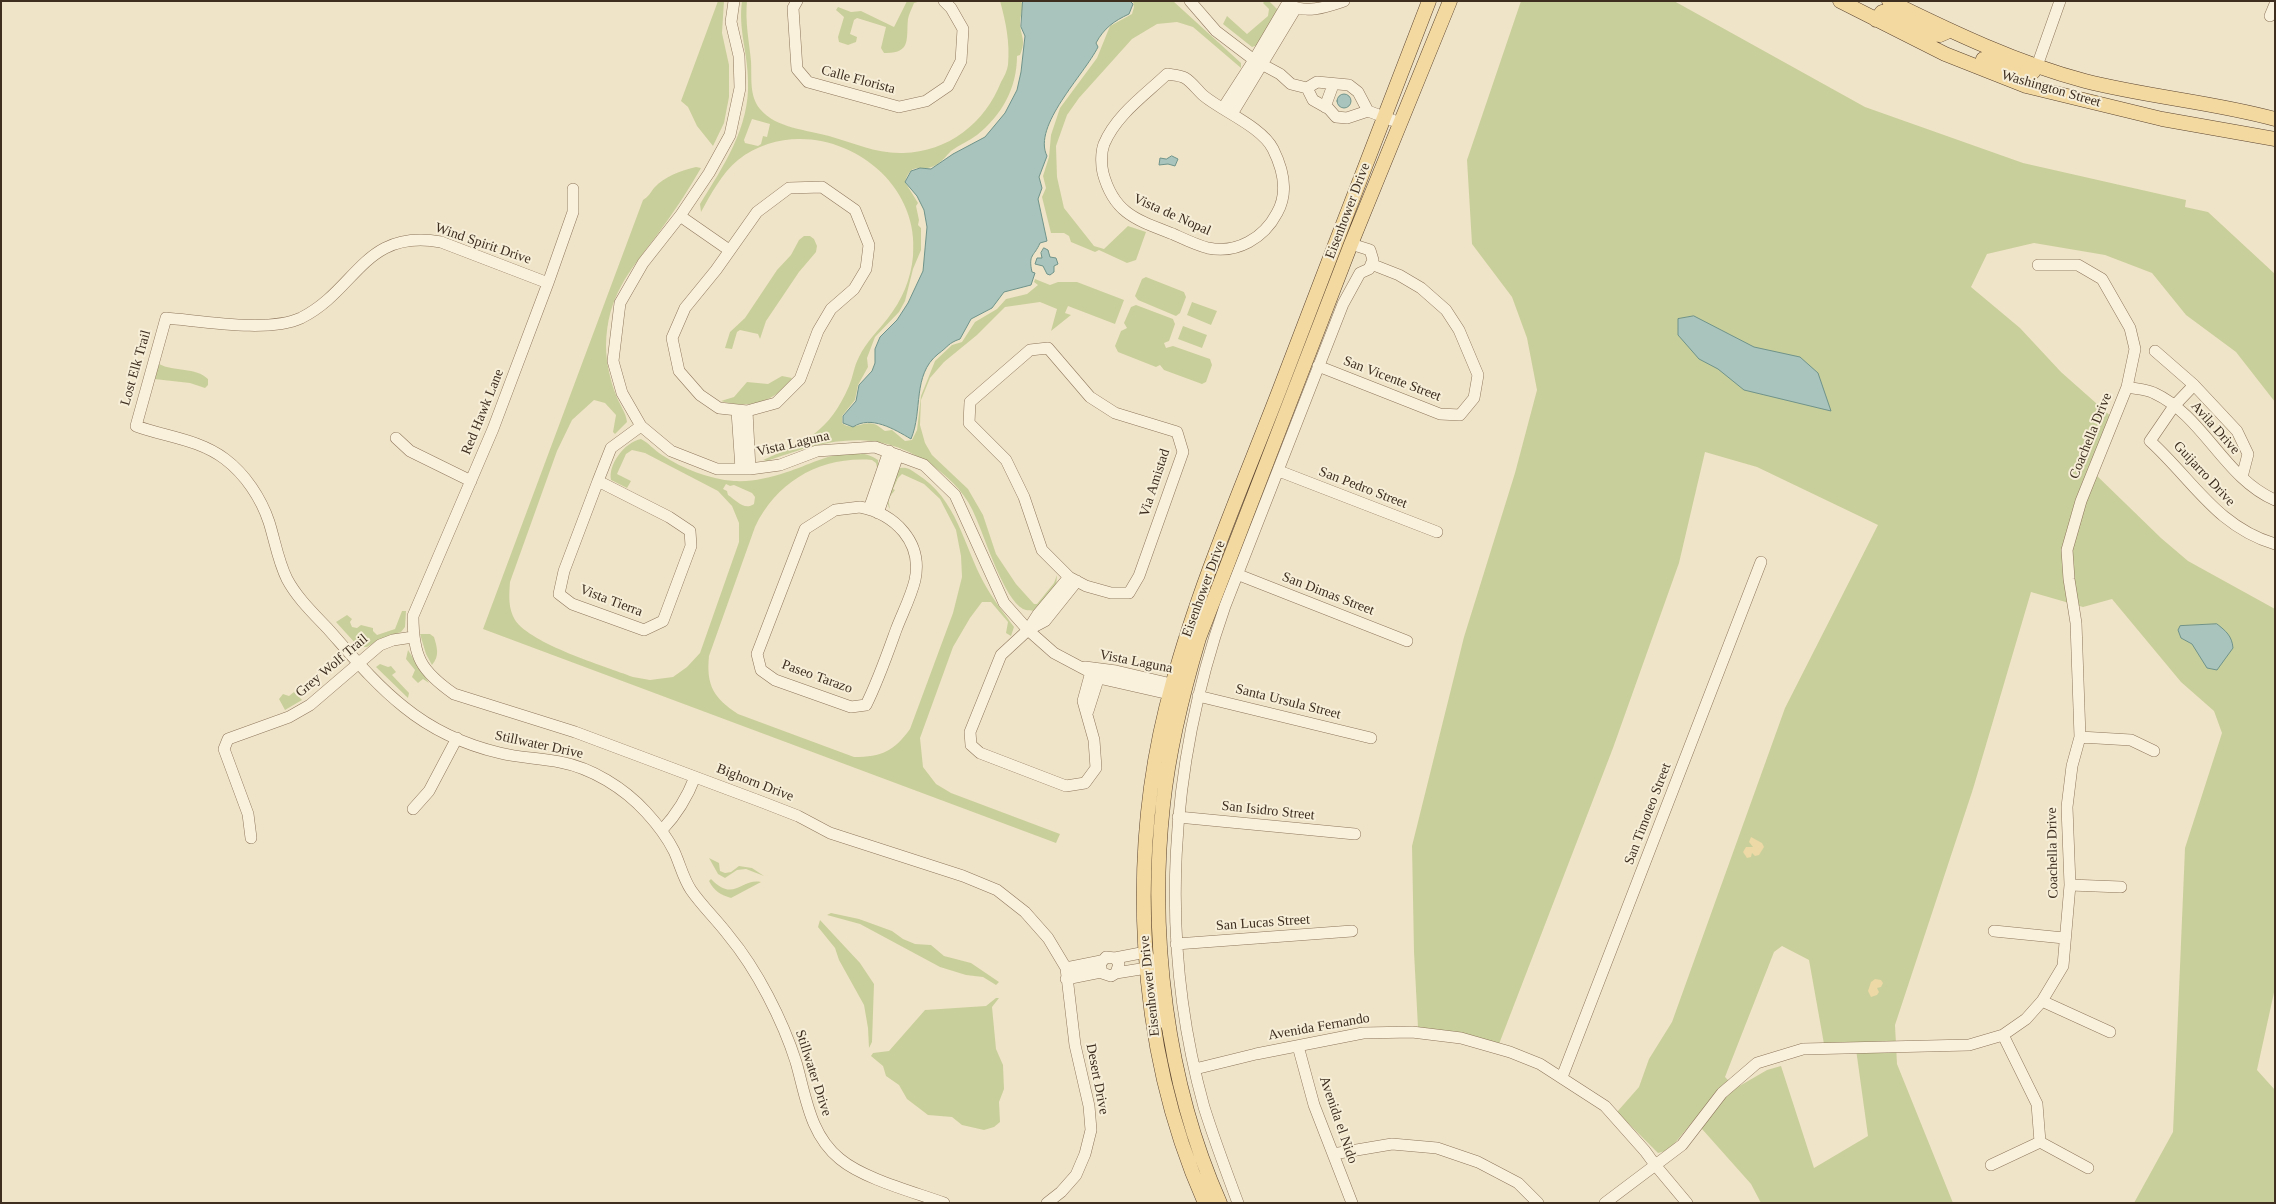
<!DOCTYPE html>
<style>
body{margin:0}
#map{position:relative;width:2276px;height:1204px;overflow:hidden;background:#f0e4c8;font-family:"Times New Roman",serif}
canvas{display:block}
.frame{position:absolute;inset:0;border:2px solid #3d2e20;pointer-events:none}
</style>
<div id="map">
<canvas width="2276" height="1204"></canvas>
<div class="frame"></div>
</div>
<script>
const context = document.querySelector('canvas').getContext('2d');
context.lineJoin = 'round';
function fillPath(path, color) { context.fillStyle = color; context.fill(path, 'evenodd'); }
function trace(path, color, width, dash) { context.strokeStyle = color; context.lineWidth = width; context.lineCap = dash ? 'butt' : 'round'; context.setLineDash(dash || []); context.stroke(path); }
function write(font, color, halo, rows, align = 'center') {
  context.font = font + ' "Times New Roman",serif'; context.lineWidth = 4; context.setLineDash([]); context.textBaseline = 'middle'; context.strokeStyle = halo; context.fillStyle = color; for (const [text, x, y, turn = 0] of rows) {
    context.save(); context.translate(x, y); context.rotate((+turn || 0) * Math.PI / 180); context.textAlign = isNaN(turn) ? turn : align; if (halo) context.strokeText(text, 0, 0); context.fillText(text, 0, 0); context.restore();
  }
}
const green = new Path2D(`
 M 718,1 L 724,1 L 722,33 L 729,65 L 729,97 L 724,123 L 713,146 L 697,126 L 688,107 L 681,101 Z
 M 742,1 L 747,1 C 745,22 749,41 751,61 C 752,77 749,96 760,109 C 775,128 808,130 829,136 C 854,143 877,154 903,153 C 948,152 985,123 1001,82 C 1004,77 1007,71 1008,65 C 1010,42 1006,23 1000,1 L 1021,1 C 1025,8 1020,15 1020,22 C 1020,36 1027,39 1020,55 L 1017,56 C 1017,88 1002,115 977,135 C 969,141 959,145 951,151 C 946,156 941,163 934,166 C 919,173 912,160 905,182 L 918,203 L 916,206 L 919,220 L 918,225 L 921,228 L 921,250 L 913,269 L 905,301 L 899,312 L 875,337 L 867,358 L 868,367 L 858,385 L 855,400 L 842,416 L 842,423 C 852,432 863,420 874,424 C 878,425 882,429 885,431 L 892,430 L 905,441 L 912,440 L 917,430 L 921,396 L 935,361 L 952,345 L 962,342 L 975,322 L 997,309 L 1006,299 L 1027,294 L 1038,285 L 1034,282 L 1035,279 L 1050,285 L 1058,282 L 1077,282 L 1124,300 L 1115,324 L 1068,306 L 1065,313 L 1071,315 L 1051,331 L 1057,309 L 1040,302 L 1005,307 L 977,335 L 944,362 L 930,378 L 921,400 L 920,425 L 925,443 L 932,455 L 968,489 L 983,515 L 996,554 L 1016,584 L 1034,604 L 1037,604 L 1054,583 L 1057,575 L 1056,587 L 1034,611 C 1031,610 1027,611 1023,609 C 1004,599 985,538 976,518 C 967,495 953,481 933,466 C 876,426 828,439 767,461 L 763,460 C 807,441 829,432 849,386 C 853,377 854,366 859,357 C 866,342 878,331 888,318 C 902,300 911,279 913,256 C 922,166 809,105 738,160 C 722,173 711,194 701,212 L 700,204 C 723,167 750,127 748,81 C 748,54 738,29 742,1 ZM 752,119 L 770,124 L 767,137 L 763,136 L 761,144 L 758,146 L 745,143 L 744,140 Z
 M 907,1 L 921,1 L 914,3 C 912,8 909,14 908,19 C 906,38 912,54 884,53 L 881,48 L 886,27 L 857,18 L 854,20 L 850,34 L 857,37 L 856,42 L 848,45 L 839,42 L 838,37 L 844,17 L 836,10 L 838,7 L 851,12 L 861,11 L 894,27 Z
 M 1133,1 L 1173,1 L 1241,63 L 1241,68 L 1193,27 L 1177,22 L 1157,24 L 1132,39 L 1079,98 L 1067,115 L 1056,146 L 1057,177 L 1064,208 L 1094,246 L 1104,249 L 1128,226 L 1146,232 L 1136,260 L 1127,263 L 1099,250 L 1095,252 L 1071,242 L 1069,236 L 1064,233 L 1051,233 L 1042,197 L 1046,188 L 1043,176 L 1049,157 L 1051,135 L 1060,108 L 1097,58 L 1110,26 L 1132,14 L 1134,7 Z
 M 1265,1 L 1269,1 L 1278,10 L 1258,45 L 1252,47 L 1223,24 L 1227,16 L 1247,34 L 1268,16 L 1269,9 L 1263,3 Z
 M 1521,1 L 1674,1 L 1865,107 L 2023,163 L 2186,200 L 2185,207 L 2208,212 L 2275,274 L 2275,402 L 2236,352 L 2186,315 L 2152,273 L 2105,255 L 2034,243 L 1987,254 L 1971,287 L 2020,328 L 2061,372 L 2114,419 L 2092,471 L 2161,538 L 2188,561 L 2275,609 L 2275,988 L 2257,1070 L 2275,1090 L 2275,1203 L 2134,1203 L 2173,1132 L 2185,848 L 2222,733 L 2214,711 L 2181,682 L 2112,599 L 2083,607 L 2031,592 L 1973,789 L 1895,1025 L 1897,1064 L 1953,1203 L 1761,1203 L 1751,1184 L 1694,1120 L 1669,1150 L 1658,1153 L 1617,1112 L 1639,1087 L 1649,1059 L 1672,1022 L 1785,708 L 1878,525 L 1757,467 L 1705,452 L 1679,563 L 1613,748 L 1499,1044 L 1418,1028 L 1414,952 L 1412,846 L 1464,637 L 1515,473 L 1537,390 L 1527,338 L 1512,297 L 1472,244 L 1467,160 ZM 1782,946 L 1809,960 L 1824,1044 L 1855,1042 L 1868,1136 L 1814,1168 L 1781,1066 L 1767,1070 L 1736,1088 L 1725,1077 L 1774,952 Z
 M 696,167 L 701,168 C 688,191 673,213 657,235 C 629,272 607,296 606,346 C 606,361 610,380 616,395 C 619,404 626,412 627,422 L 615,434 L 613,432 L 616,415 L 605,403 L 594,400 L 572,420 L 557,451 L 510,582 C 509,596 508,608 515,620 C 531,644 604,666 633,677 L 650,680 L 673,677 L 687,667 L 700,653 L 739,542 L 739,523 L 732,506 L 718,491 L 645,453 L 632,450 L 626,454 L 617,474 L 631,481 L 627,488 L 611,480 C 608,464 625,442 641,439 C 649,443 654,450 662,455 C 683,469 709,479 734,481 C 752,482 769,478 787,472 C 812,464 852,441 878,460 L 878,471 L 876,463 L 872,460 C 821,456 777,481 755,527 L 709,656 C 706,686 714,698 738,714 L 854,757 C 882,757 894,751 910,729 L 953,613 L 962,577 L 961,556 L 956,530 L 940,499 L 924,484 L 902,474 L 898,478 L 893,489 L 895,490 L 888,499 L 890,509 C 883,499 893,477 900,468 C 908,467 911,470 917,474 C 957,499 963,544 984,583 C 992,598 1004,613 1014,627 L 1011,636 L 1006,633 L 1008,622 L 991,602 L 982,602 L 970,618 L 953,647 L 920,738 L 923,767 L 936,784 L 951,793 L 1060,834 L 1056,843 L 483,629 L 643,200 C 649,196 650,193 654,188 C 665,176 680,171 696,167 ZM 726,484 L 730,486 L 734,485 L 752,493 L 755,497 L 754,504 C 744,511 736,500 728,495 L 727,491 L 723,489 Z
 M 804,236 L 810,236 L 814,239 L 817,246 L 816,252 L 799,272 L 766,321 L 760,339 L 758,334 L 740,330 L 737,332 L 732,349 L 725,348 L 730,332 L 745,318 L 777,270 L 791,255 L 799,240 Z
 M 1146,277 L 1184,292 L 1186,297 L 1180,313 L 1176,316 L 1138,300 L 1135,296 L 1142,279 Z
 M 1192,302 L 1217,311 L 1211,325 L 1187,315 Z
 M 1136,305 L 1173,319 L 1175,324 L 1169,341 L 1164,343 L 1166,348 L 1173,346 L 1210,359 L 1212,365 L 1206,382 L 1202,384 L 1164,370 L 1160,365 L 1156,367 L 1118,352 L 1115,346 L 1121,331 L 1127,328 L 1124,323 L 1131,307 Z
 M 1183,326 L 1207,335 L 1202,348 L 1178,339 Z
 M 159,364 C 174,372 196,367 208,379 L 208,385 L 205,388 L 190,383 L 154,379 Z
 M 782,376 L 792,378 C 775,403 748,409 721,401 L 734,397 L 747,382 L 768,384 Z
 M 402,611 L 406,611 L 405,627 L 401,632 L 380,639 L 367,647 L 360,647 L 356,644 L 336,622 L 347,615 L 352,619 L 350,622 L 352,627 L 357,628 L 361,625 L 373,628 L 373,631 L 377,635 L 395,629 Z
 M 420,634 L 430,634 L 434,637 C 437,647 440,656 432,665 L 426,654 Z
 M 408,650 L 429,683 L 423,679 L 418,683 L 412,677 L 415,670 L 406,659 Z
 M 380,664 L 388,667 L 391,666 L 396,672 L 392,675 L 409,693 L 408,698 L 376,667 Z
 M 294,692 L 302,700 L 285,710 L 279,699 L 283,694 L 289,696 Z
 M 709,858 L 719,863 L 720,871 L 725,873 L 731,872 L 739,866 L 752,868 L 764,876 L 746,869 L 737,870 L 725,878 L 718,874 Z
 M 711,879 C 734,903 741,878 761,882 L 731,898 C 721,895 714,891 709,881 Z
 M 831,913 L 859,919 L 892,931 L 903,939 L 915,944 L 931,945 L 944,956 L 971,963 L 999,982 L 996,985 L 983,977 L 966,975 L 940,967 L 860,924 L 827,915 Z
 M 820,920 L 860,963 L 874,984 L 872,1042 L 869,1048 L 868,1028 L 864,1005 L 839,960 L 835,948 L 818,927 Z
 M 996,998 L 999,998 L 992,1007 L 996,1049 L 1003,1065 L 1004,1089 L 999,1102 L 1000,1122 L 994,1127 L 984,1130 L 962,1125 L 952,1117 L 928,1115 L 907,1099 L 899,1085 L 886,1076 L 883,1066 L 871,1056 L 873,1053 L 889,1051 L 925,1010 L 986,1006 Z`);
const sand = new Path2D(`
 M 1751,837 L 1762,843 L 1764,847 L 1759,855 L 1755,856 L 1752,853 L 1751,857 L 1747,858 L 1743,852 L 1746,847 L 1753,847 L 1749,842 Z
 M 1875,979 L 1881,980 L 1883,983 L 1881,987 L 1877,988 L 1879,992 L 1877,995 L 1871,997 L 1868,991 L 1871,982 Z`);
const water = new Path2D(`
 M 1023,1 L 1130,1 L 1133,4 L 1129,14 C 1114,21 1104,28 1096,43 L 1098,47 C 1084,75 1032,126 1047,156 L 1039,177 L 1042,188 L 1038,199 L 1047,241 L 1040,243 C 1034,257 1028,254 1032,272 L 1035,273 L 1031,285 L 1004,292 L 992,308 L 971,319 L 960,339 C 948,343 948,347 938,354 C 912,375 923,411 911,439 C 894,429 871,415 853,427 L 843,423 L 843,416 L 856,401 L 859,385 L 872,371 L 875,363 L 875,349 L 880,337 L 897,320 L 908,303 L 923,271 L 927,227 L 924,210 L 917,196 L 905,182 L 911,171 L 920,168 L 931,169 L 953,154 L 985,137 L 1005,113 L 1017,90 L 1021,72 L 1025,36 L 1021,27 Z
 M1337 101a7 7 0 1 1 14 0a7 7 0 1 1-14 0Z
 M 1172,156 L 1178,159 L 1175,166 L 1168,164 L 1159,165 L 1160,158 L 1166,159 Z
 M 1044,248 L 1048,250 L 1050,257 L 1056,258 L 1058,264 L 1054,266 L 1054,272 L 1050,275 L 1047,274 L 1043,266 L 1035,264 L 1037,258 L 1042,258 L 1041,253 Z
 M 1694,316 L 1754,347 L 1800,357 L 1818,373 L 1831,411 L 1744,390 L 1718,369 L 1699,359 L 1678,335 L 1678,319 Z
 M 2217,624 C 2226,631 2232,636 2233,648 L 2217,670 L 2207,668 L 2192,644 L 2181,638 L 2178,630 L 2180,626 Z`);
const minor = new Path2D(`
 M 734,1 L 731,22 L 739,56 L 740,88 L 730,135 L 709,173 L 680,216 L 643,263 L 620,303 L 613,361 L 622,393 L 641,426 L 671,451 L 717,469 L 750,469 L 780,465 L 817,451 L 875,447 L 924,465 L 955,495 L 1004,603 L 1028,630 L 1054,653 L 1103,679 L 1178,696
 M 797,1 L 793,8 L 797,69 L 808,82 L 899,107 L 926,101 L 948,86 L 961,61 L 963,29 L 951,8 L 944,1
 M 1190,1 L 1216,31 L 1254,60 L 1280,74 L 1291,84 L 1307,88
 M 1289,5 C 1307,14 1326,7 1344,1
 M 2270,16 L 2275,4
 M 2037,66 L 2060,1
 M 1167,74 C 1172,75 1180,75 1185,78 C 1192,82 1198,91 1204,96 C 1222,111 1262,127 1273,149 C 1283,169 1289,192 1277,213 C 1264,238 1237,254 1208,248 C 1196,245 1184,239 1173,234 C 1137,220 1114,214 1103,173 C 1101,165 1101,152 1104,144 C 1116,115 1145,95 1167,74 Z
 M 1325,107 L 1333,85
 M 1223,108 L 1254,60 L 1287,4
 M 1368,111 L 1358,92 L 1349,85 L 1317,82 L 1307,88 L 1313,100 L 1329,109 L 1336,117 L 1347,118 L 1368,111 L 1400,123
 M 1232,114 L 1296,8
 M 822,187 L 855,210 L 869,245 L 866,269 L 854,289 L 831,309 L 818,331 L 800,379 L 776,403 L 747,411 L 719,408 L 700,395 L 679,371 L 672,338 L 685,308 L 716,270 L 757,212 L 789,188 Z
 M 573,189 L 573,212 L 548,283 L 493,429 L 413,616 C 413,657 421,671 454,694 L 575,732 L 762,802 L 798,816 L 830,833 L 963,876 L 997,890 L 1025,912 L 1048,938 L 1066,968 L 1075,1045 L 1089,1106 L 1091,1130 L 1085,1154 L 1076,1175 L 1061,1192 L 1047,1203
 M 680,216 L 729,250
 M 548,283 L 441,242 C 364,228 357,290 301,318 C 269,333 202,321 166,318 L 136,426 C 166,437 198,439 225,459 C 245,474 261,498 269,522 C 275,541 278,561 287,579 C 297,598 314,614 329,630 C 352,656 376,685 404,707 C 431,729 466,745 500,753 C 520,758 540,758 560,762 C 592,768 624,788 646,812 C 657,824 667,837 674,851 C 680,864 683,878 691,890 C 702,906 717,920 729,936 C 744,954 757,975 768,996 C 779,1017 789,1040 796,1062 C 806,1097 810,1135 840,1159 C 864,1179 914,1192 944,1203
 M 1048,348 L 1090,397 L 1115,413 L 1177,432 L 1183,452 L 1139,576 L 1129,593 L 1111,593 L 1086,586 L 1069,577 L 1042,550 L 1024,497 L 1006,460 L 969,423 L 970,402 L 1030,350 Z
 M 2155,351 L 2194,385
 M 1318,366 L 1440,414 L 1460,415 L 1474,398 L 1478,375 L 1459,330 L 1446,310 L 1421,288 L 1399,275 L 1371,264
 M 2127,387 C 2135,389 2146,389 2154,393 C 2204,416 2224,478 2275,500
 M 737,411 L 741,469
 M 747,411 L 750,469
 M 396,438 L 410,451 L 471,481
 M 1279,471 L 1437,532
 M 2242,477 L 2248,454 L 2237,431 L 2194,385 L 2174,406 L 2150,441 C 2192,479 2217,527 2275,544
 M 598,481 L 669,517 L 690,531 L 691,546 L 663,621 L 644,630 L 572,604 L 559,594 L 564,571 Z
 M 598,481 L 611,448 L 641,426
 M 860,507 C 895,514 923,542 915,580 C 911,597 902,614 896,630 C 887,655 878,681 866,705 L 851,707 L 775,680 L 761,670 L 757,654 L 805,529 L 835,510 Z
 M 869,509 L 889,451
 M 878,513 L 898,455
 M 1239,575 L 1407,641
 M 1077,581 L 1045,621 L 1028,630 L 1001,655 L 970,732 L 971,745 L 980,753 L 1066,786 L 1085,783 L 1096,768 L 1094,740 L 1083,701 L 1092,668
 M 1029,628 L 1038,614 L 1069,577
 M 1085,667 L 1116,671 L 1180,686
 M 1198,696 L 1371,738
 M 1088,711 L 1101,670
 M 2080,737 L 2131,740 L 2154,751
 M 413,809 L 429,791 L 457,738
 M 1178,817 L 1355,834
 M 662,830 C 677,814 687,798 695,777
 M 251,838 L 248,814 L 224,749 L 228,739 L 289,717 L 310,705 L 380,645 L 393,640 L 413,637
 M 2070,885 L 2121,887
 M 1994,931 L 2064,938
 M 1176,944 L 1352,931
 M 1115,958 L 1119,964 L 1116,973 L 1111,976 L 1102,973 L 1100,964 L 1106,957 L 1115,958 L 1146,952 L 1153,964 L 1160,1014 L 1168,1028
 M 1066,968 L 1101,961
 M 1116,973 L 1147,968
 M 1066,979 L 1101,972
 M 2042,1001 L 2110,1032
 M 1298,1046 L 1314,1105 L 1352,1203
 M 1195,1069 L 1256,1054 L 1363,1033 L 1412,1032 L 1461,1038 L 1510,1052 L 1540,1064 L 1605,1106 L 1645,1151 L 1656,1166 L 1687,1203
 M 1562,1077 L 1761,562
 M 2040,1142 L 2088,1168
 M 1333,1154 L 1392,1144 L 1437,1148 L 1478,1162 L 1518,1183 L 1538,1203
 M 1991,1165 L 2040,1142 L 2037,1104 L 2003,1035
 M 1238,1203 C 1226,1171 1214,1139 1204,1107 C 1158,941 1169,766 1225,606 L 1343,304 L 1360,273 L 1369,269 L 1373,260 L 1370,250 L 1351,244
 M 1605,1203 L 1682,1145 L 1722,1093 L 1757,1063 L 1803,1049 L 1969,1045 L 2003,1035 L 2026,1019 L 2042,1001 L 2063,966 L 2070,885 L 2067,807 L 2072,766 L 2080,737 L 2076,623 L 2069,579 L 2067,550 L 2081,501 L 2127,387 L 2135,349 L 2130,328 L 2102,279 L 2078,265 L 2038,265`);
const major = new Path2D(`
 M 1840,1 L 1945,54 L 2026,86 L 2162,119 L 2275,139
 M 1889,1 C 1952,32 2017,63 2085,81 C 2148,97 2213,102 2275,119
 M 1876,20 L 1882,12 L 1886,11 L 1932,34 L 1940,35 L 1949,31
 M 1983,59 L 2027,74 L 2033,72 L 2037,66
 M 1205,1203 C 1135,1046 1126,847 1173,682 C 1200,583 1242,487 1279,391 C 1329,261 1378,131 1429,1
 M 1220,1203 C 1166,1082 1149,935 1163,805 C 1169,748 1183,692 1199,638 L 1351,244 L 1450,1`);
const streetNames = [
 ["Calle Florista",858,80,15],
 ["Washington Street",2051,89,16],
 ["Eisenhower Drive",1348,211,-69],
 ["Vista de Nopal",1172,215,24],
 ["Wind Spirit Drive",483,244,19],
 ["Lost Elk Trail",136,368,-74],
 ["San Vicente Street",1392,379,21],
 ["Red Hawk Lane",483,412,-68],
 ["Avila Drive",2215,428,48],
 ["Coachella Drive",2091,436,-68],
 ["Vista Laguna",793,444,-13],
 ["Guijarro Drive",2204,474,47],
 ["Via Amistad",1155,483,-72],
 ["San Pedro Street",1363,488,21],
 ["Eisenhower Drive",1204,589,-70],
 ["San Dimas Street",1328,594,21],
 ["Vista Tierra",611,601,21],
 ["Vista Laguna",1136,662,11],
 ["Grey Wolf Trail",332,666,-40],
 ["Paseo Tarazo",817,677,20],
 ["Santa Ursula Street",1288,702,14],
 ["Stillwater Drive",539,745,12],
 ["Bighorn Drive",755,783,21],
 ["San Isidro Street",1268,811,6],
 ["San Timoteo Street",1648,814,-69],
 ["Coachella Drive",2053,853,-91],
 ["San Lucas Street",1263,923,-4],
 ["Eisenhower Drive",1150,986,-96],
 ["Avenida Fernando",1319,1027,-10],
 ["Stillwater Drive",813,1073,72],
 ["Desert Drive",1097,1079,79],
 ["Avenida el Nido",1338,1120,71]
];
fillPath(green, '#c9cf9b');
fillPath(sand, '#ecd9a5');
fillPath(water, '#a9c4bc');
trace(water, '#6f938a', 1);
trace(minor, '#8d765c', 12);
trace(major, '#5b4430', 15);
trace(minor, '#faf1dc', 11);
trace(major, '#f3d9a0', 14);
write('14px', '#3d2e20', '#f7eed8', streetNames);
</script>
